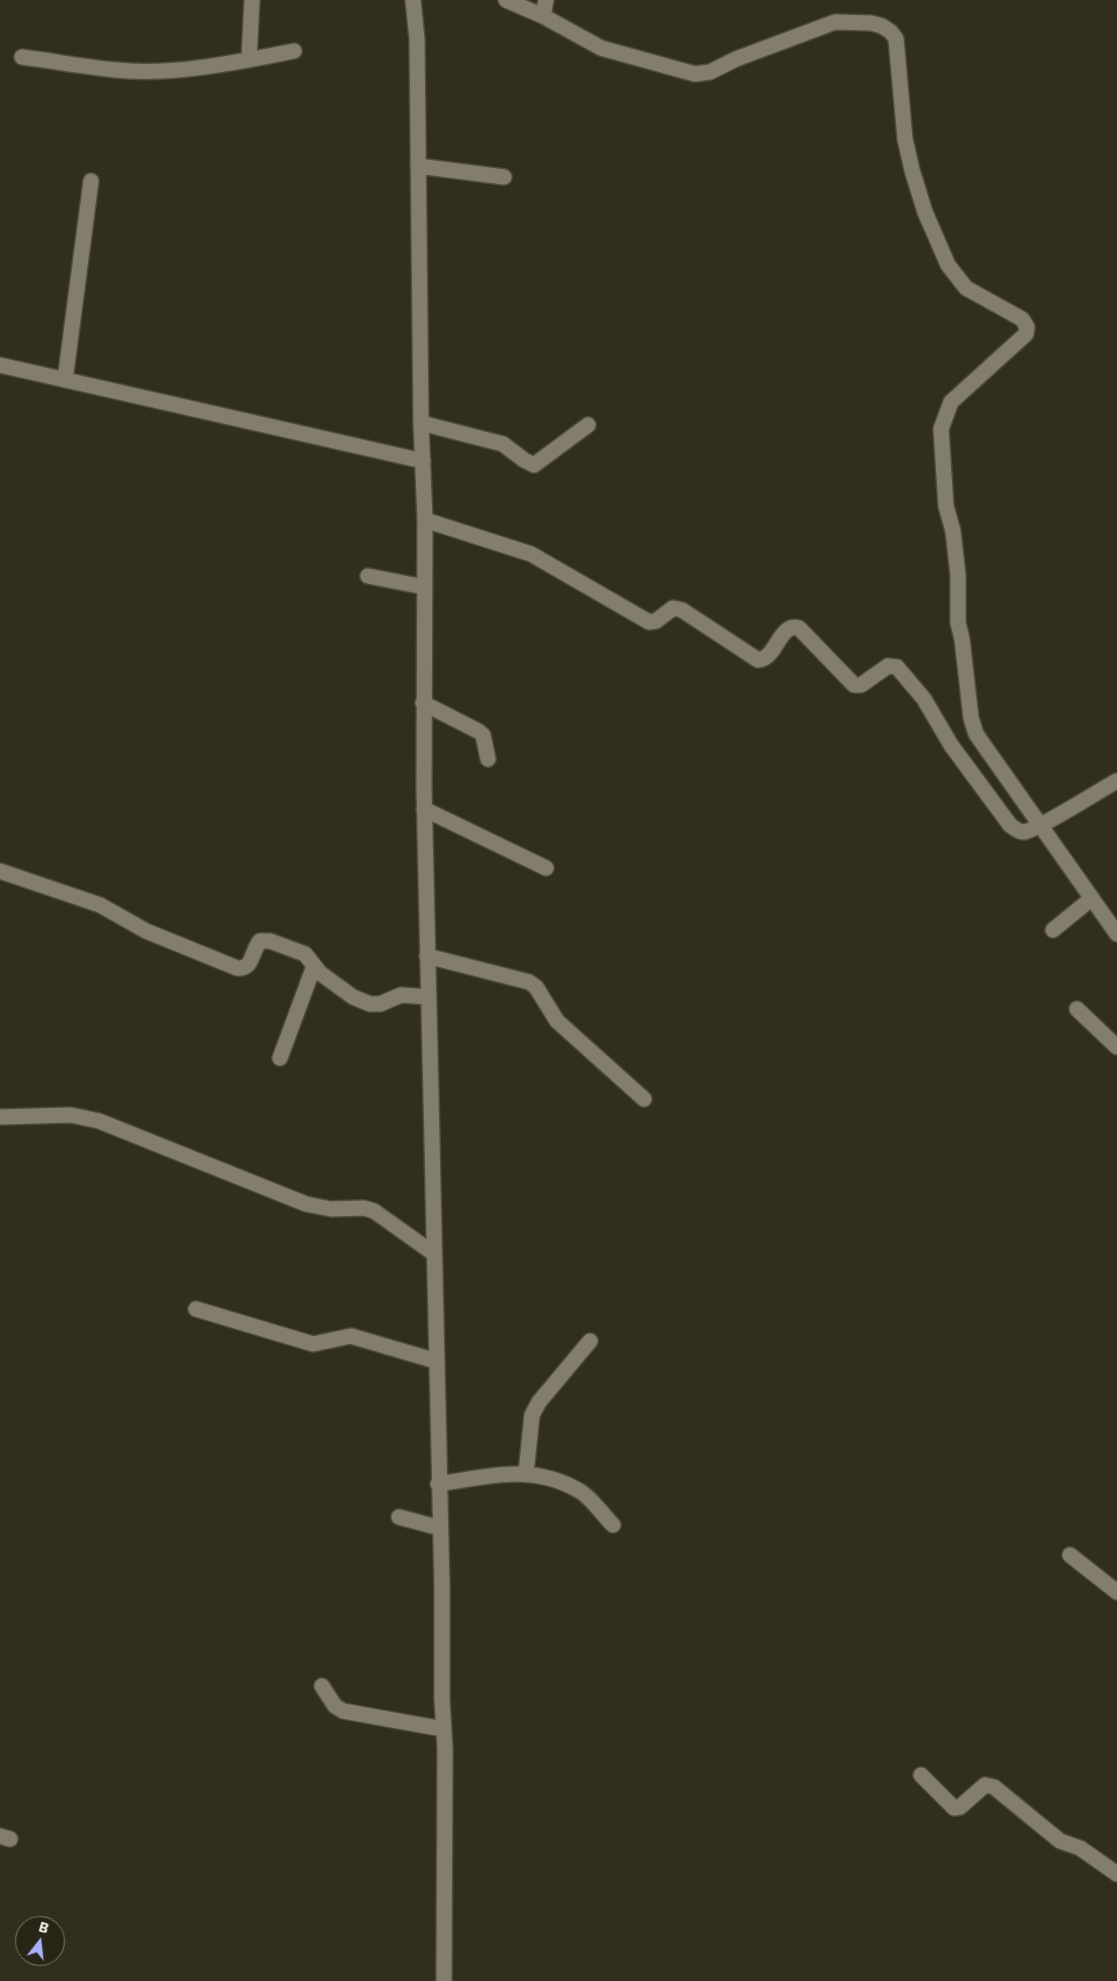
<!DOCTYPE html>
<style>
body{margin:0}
#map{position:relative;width:1117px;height:1981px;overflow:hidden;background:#322e1e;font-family:Commissioner,sans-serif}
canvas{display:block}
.north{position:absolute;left:15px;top:1916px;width:50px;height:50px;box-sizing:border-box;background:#282514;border:1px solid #7b786a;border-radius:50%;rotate:16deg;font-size:14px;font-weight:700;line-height:20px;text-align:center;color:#f7f5eb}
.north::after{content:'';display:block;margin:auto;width:18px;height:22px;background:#aab0fb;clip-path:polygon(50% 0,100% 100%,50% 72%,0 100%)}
</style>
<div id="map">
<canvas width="1117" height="1981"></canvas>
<div class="north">B</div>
</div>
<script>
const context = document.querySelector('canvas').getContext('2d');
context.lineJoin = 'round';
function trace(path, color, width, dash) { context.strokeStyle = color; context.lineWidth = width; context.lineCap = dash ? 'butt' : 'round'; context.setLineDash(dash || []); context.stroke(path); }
const minor = new Path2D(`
 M 413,0 L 417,39 L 421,423 L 425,520 L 424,787 L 442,1586 L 442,1699 L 445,1749 L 444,1981
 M 506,0 L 543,16 L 601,48 L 695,74 L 710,72 L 736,59 L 835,22 L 871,23 L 882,26 L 891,32 L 896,39 L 905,139 L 912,170 L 925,212 L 948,265 L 966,288 L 1022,319 L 1027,327 L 1026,334 L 951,402 L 941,429 L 946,506 L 953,531 L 958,575 L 958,623 L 962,639 L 971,718 L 976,734 L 1117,934
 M 543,16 L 546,0
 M 22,57 C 53,61 85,67 116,70 C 173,76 238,62 294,51
 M 249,60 L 252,0
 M 418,166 L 504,177
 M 0,365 L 423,461
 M 65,380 L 91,181
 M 421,423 L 503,444 L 524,460 L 534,465 L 588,425
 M 425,520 L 531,554 L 649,622 L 656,621 L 673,608 L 682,610 L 758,660 C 777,659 779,622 799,628 L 854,685 L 861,685 L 888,666 L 897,667 L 924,699 L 951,745 L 1010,825 C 1014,828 1018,832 1024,832 C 1038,830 1100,790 1117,781
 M 368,576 L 424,587
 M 423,703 L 478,731 L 483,735 L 488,759
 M 424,809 L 546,868
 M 0,871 L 100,905 L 146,931 L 237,968 C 253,970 251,952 260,941 L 270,941 L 305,954 L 320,973 L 353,997 L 370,1004 L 380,1004 L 401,995 L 428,997
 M 1053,930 L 1091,899
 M 427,956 L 529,982 L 536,987 L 557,1021 L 644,1099
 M 1077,1009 L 1117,1047
 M 280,1058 L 314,966
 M 0,1117 L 71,1115 L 99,1121 L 306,1204 L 331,1209 L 364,1208 L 374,1211 L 433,1253
 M 196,1309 L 313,1344 L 351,1336 L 436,1361
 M 526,1473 L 532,1415 L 539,1402 L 590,1341
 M 438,1484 C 488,1477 531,1463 578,1490 C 591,1497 602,1514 613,1525
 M 399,1517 L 440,1528
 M 1070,1555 L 1117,1592
 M 322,1686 L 335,1706 L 343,1711 L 443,1729
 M 921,1775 L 954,1808 L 960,1807 L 985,1785 L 994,1787 L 1060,1841 L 1080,1848 L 1117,1874
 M 0,1836 L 10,1839`);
trace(minor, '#4f4c3e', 18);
trace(minor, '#827e6b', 15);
</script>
